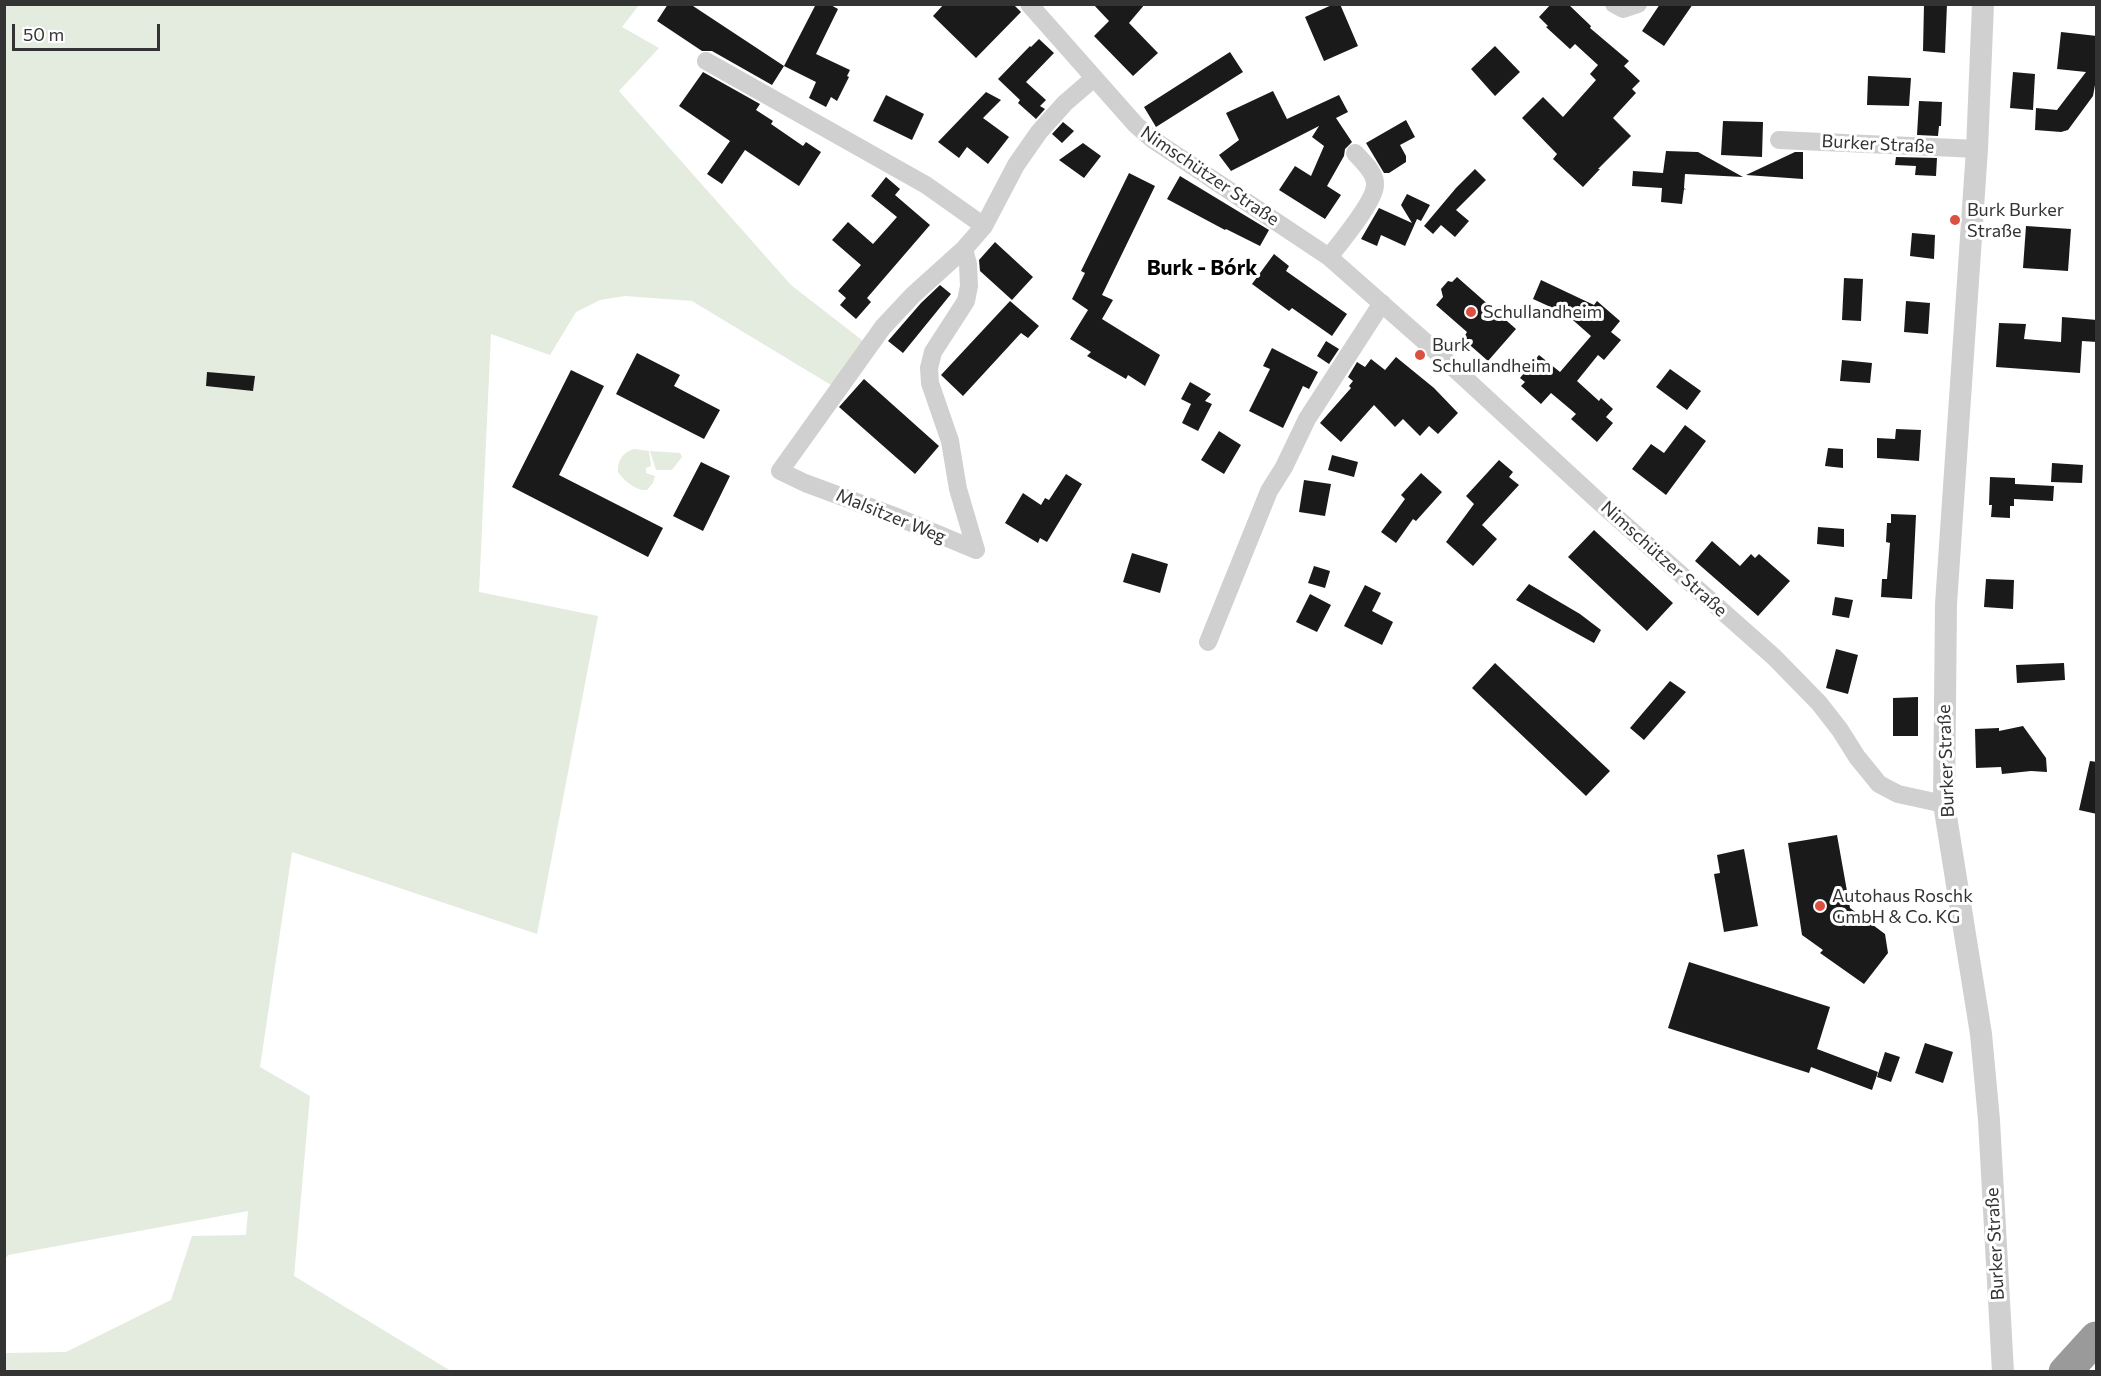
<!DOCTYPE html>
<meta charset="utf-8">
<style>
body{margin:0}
#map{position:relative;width:2101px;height:1376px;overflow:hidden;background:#fff;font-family:Commissioner,sans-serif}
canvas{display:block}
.frame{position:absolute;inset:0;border:6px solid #333;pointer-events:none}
.scale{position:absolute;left:12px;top:24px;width:148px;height:27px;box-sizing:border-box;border:3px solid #333;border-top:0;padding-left:8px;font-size:18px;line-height:21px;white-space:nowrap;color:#333;-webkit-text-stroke:4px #fff;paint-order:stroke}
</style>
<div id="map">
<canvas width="2101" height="1376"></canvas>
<div class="frame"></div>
<div class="scale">50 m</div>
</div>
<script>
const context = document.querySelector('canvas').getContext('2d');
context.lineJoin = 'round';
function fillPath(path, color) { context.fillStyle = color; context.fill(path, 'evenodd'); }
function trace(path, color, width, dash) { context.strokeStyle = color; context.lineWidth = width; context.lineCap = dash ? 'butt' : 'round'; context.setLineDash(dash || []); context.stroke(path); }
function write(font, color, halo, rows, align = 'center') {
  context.font = font + ' Commissioner,sans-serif'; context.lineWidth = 6; context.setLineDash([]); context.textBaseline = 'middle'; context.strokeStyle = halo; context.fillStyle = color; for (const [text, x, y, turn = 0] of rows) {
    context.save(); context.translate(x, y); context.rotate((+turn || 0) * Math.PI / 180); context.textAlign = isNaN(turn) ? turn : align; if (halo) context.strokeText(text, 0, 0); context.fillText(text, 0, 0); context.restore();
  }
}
const green = new Path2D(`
 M 5,5 L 639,5 L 622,27 L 659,48 L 619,91 L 791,285 L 867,344 L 836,388 L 692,301 L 625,296 L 600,300 L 576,312 L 550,355 L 491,334 L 479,592 L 598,616 L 537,934 L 292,852 L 260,1067 L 310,1096 L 294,1276 L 451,1371 L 5,1371 L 5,1353 L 66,1352 L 171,1300 L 192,1236 L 246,1235 L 248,1211 L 8,1255 L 5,1260 Z
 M 634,449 L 649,451 L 651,466 L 646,468 L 646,473 L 655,476 L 653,483 L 647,490 C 636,491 624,481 618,472 C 617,461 623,452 634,449 Z
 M 650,451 L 680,453 L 682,457 L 672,470 L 656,470 Z`);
const building = new Path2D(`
 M 668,4 L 690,4 L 784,66 L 772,85 L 712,51 L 702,51 L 657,21 Z
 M 816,4 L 829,4 L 838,9 L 816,54 L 850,70 L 847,76 L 849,77 L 837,101 L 831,97 L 826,107 L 809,98 L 816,82 L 784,66 Z
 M 944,4 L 1013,4 L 1021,12 L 976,58 L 933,16 Z
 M 1093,4 L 1145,4 L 1129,23 L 1158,53 L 1133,76 L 1094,36 L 1109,21 Z
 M 1334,4 L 1340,4 L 1358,46 L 1324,61 L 1305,17 Z
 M 1551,4 L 1568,4 L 1591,26 L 1590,28 L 1629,61 L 1624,66 L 1640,81 L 1632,89 L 1636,93 L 1613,118 L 1631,136 L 1598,169 L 1600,169 L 1583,187 L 1553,159 L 1557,154 L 1522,118 L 1543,97 L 1563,117 L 1596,80 L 1590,74 L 1598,65 L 1575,44 L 1570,49 L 1546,27 L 1548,26 L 1539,17 Z
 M 1660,4 L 1693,4 L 1664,46 L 1642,31 Z
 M 1924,4 L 1947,4 L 1945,53 L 1923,51 Z
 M 2061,32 L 2097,36 L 2097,74 L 2093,96 L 2068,130 L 2061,132 L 2035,130 L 2036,108 L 2057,110 L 2086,72 L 2057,69 Z
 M 1039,39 L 1054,53 L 1026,82 L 1046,100 L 1040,106 L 1045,109 L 1036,119 L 1018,103 L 1020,100 L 998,79 L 1030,46 L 1031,47 Z
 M 1495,46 L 1520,72 L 1495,96 L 1471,69 Z
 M 1230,52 L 1243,72 L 1156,127 L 1144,107 Z
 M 703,72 L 760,104 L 756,110 L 773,121 L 771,124 L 803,146 L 806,142 L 821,152 L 799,186 L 745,150 L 722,184 L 707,174 L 730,141 L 679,106 Z
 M 2013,72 L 2035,74 L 2033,110 L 2010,108 Z
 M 1868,76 L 1911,78 L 1909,106 L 1867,105 Z
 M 1273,91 L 1287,119 L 1339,95 L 1348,112 L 1336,118 L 1352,142 L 1345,149 L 1344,156 L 1327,186 L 1341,195 L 1325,219 L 1279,190 L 1295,166 L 1311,176 L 1324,146 L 1312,137 L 1319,126 L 1231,171 L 1219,155 L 1239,140 L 1226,113 Z
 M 986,92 L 1001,100 L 983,118 L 1009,137 L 988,164 L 967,147 L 959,158 L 938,142 Z
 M 886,95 L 924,114 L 912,140 L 873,121 Z
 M 1919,101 L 1942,102 L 1941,126 L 1939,126 L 1938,136 L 1917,135 Z
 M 1406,120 L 1415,137 L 1400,145 L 1406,156 L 1406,162 L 1389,173 L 1384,173 L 1366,143 Z
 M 1723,121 L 1763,122 L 1762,157 L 1721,155 Z
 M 1063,122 L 1074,131 L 1062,143 L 1052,134 Z
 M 1083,143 L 1101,156 L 1084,178 L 1059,160 Z
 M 1666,151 L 1698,152 L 1743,177 L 1685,174 L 1684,188 L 1686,190 L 1684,189 L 1682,204 L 1661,202 L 1662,188 L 1632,186 L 1633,171 L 1663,173 Z
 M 1795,152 L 1803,152 L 1803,179 L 1746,175 Z
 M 1896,157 L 1937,158 L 1936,176 L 1915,175 L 1916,166 L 1895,165 Z
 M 1475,169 L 1486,180 L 1456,210 L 1469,221 L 1455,237 L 1441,225 L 1433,234 L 1424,226 L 1456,188 Z
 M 1129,173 L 1155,186 L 1102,295 L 1113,300 L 1102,319 L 1160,355 L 1145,386 L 1128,375 L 1126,379 L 1087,356 L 1091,352 L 1070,339 L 1088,310 L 1072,299 L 1085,273 L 1081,271 Z
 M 1180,176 L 1269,230 L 1260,246 L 1226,229 L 1225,230 L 1167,199 Z
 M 886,177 L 900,189 L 895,195 L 930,225 L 867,298 L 871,302 L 856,319 L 840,305 L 846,298 L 838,291 L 861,265 L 832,240 L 848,222 L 873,244 L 897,217 L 871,196 Z
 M 1407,194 L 1430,205 L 1421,221 L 1417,219 L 1405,246 L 1381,235 L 1377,246 L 1361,239 L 1379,208 L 1412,223 L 1401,205 Z
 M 2026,226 L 2071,229 L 2068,271 L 2023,268 Z
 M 1912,233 L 1935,235 L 1934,259 L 1910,256 Z
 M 995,242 L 1033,277 L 1012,300 L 980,271 L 979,260 Z
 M 1274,254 L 1289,266 L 1286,271 L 1347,314 L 1332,336 L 1292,308 L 1289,311 L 1252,284 Z
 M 1457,277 L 1516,329 L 1488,361 L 1463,339 L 1467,332 L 1436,305 L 1443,297 L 1441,289 L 1448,281 L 1452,282 Z
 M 1844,278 L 1863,279 L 1861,321 L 1842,320 Z
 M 1541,280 L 1594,305 L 1597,301 L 1620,321 L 1611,332 L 1621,340 L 1604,360 L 1598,355 L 1577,381 L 1599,401 L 1601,398 L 1613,409 L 1606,417 L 1613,423 L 1597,442 L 1571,419 L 1576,414 L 1551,393 L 1541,404 L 1521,386 L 1525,382 L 1520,378 L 1539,355 L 1560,372 L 1591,336 L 1566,314 L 1533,299 Z
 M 940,285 L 951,294 L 903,353 L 888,341 L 921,303 Z
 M 1010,301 L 1039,326 L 1028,338 L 1021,333 L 963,396 L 941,375 Z
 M 1906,301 L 1930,303 L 1928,334 L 1904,332 Z
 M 2062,317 L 2097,320 L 2097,342 L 2082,341 L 2080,373 L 1996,367 L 1999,323 L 2026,324 L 2024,339 L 2061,342 Z
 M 1326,341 L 1339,349 L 1329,364 L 1317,356 Z
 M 1272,348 L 1318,372 L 1309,389 L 1303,386 L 1283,428 L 1249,411 L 1270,369 L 1263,366 Z
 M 637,353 L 680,375 L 674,386 L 720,410 L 704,439 L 616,394 Z
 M 1396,357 L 1434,388 L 1458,413 L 1438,434 L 1429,426 L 1420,436 L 1403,419 L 1395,427 L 1374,405 L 1341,442 L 1320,423 L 1351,388 L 1349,386 L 1353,381 L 1348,377 L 1357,362 L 1365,367 L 1371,359 L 1385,370 Z
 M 1842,360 L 1872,363 L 1870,383 L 1840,381 Z
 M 1670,369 L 1701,391 L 1687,410 L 1656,387 Z
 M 571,370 L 604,386 L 559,475 L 663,528 L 648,557 L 512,487 Z
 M 207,372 L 255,376 L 253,391 L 206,386 Z
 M 864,379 L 939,446 L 915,474 L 839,407 Z
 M 1190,382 L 1211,394 L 1205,401 L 1212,404 L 1198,431 L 1182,423 L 1191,404 L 1181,399 Z
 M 1685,425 L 1706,441 L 1666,495 L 1632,469 L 1651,444 L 1664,453 Z
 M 1896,429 L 1921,430 L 1919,461 L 1877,458 L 1877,438 L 1895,439 Z
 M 1219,431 L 1241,445 L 1224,474 L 1201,460 Z
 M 1828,448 L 1843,449 L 1843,468 L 1825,466 Z
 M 1332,455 L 1358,462 L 1354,477 L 1328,470 Z
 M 1499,460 L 1513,472 L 1509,477 L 1519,485 L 1482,525 L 1497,539 L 1473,566 L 1446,542 L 1474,504 L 1466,496 Z
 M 701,462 L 730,476 L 703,531 L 673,516 Z
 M 2052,463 L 2083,465 L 2082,483 L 2051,482 Z
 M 1421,473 L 1442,492 L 1416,521 L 1413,519 L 1396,543 L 1381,532 L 1405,499 L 1401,495 Z
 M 1066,474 L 1082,484 L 1047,542 L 1040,538 L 1038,543 L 1005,523 L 1023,493 L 1041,505 L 1045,498 L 1049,500 Z
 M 1990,477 L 2015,478 L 2015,484 L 2054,486 L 2053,501 L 2014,499 L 2014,506 L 2010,506 L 2010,518 L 1991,517 L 1992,505 L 1989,505 Z
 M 1304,480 L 1331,484 L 1325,516 L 1299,512 Z
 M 1891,514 L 1916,515 L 1912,599 L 1881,597 L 1882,579 L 1887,579 L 1890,543 L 1886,542 L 1887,523 L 1891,523 Z
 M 1818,527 L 1844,529 L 1844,547 L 1817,544 Z
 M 1594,530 L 1673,603 L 1647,631 L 1568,557 Z
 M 1712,541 L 1740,566 L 1751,554 L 1755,558 L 1759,554 L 1790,581 L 1758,616 L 1695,561 Z
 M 1132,553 L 1168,564 L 1160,593 L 1123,582 Z
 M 1314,566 L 1330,571 L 1325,588 L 1308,583 Z
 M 1986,579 L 2014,580 L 2013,609 L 1984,607 Z
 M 1529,584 L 1580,614 L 1601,630 L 1594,643 L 1516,600 Z
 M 1365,585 L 1381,593 L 1372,611 L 1393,622 L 1382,645 L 1344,626 Z
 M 1310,594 L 1331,605 L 1317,632 L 1296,622 Z
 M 1835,597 L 1853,600 L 1849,618 L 1832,615 Z
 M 1836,649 L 1858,655 L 1848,694 L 1826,688 Z
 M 1495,663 L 1610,771 L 1586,796 L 1472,688 Z
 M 2064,663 L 2065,680 L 2017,683 L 2016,665 Z
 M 1670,681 L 1686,692 L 1644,740 L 1630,728 Z
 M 1918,697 L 1918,736 L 1893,736 L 1893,698 Z
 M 2023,726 L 2046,758 L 2047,772 L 2031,771 L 2002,774 L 2001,767 L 1976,768 L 1975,729 L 1999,728 L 1999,731 Z
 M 2090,761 L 2097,762 L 2097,814 L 2079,810 Z
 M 1837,835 L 1850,908 L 1885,934 L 1888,953 L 1864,984 L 1820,953 L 1823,950 L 1802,935 L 1788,843 Z
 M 1744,849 L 1758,926 L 1724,932 L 1714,874 L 1720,873 L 1717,855 Z
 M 1689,962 L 1830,1007 L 1817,1049 L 1878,1072 L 1872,1090 L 1811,1067 L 1809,1073 L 1668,1028 Z
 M 1925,1043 L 1953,1052 L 1943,1083 L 1915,1073 Z
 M 1885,1052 L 1900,1057 L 1891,1082 L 1877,1077 Z`);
const minor = new Path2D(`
 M 1029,4 L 1136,125 L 1152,139 L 1329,257 L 1431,347 L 1597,500 L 1774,657 L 1819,703 L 1840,730 L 1857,757 L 1879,784 L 1898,794 L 1944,804
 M 1614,4 L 1623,9 L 1638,4
 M 706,61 L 926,185 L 984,226
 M 1779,140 L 1977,149
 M 964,249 L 968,264 L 969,286 L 966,301 L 933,352 L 929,368 L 930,383 L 950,441 L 958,489 L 976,550
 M 1329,257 C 1340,243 1375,201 1375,185 C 1376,173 1363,162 1355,153
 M 976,550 L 897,517 L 805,483 L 780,471 L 883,327 L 913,295 L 964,249 L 984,226 L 1016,165 L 1039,132 L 1065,103 L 1094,78
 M 1208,642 L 1269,491 L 1284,467 L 1307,419 L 1382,303`);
const tertiary = new Path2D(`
 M 1983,4 L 1977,149 L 1946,604 L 1944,804 L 1981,1034 L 1989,1120 L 2003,1372`);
const motorway = new Path2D(`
 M 2065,1372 L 2096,1338`);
const markers = [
 [1955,220,6,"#de4e41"],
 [1471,312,6,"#de4e41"],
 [1420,355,6,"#de4e41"],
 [1820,906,6,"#de4e41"]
];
const streetNames = [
 ["Burker Straße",1878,144,3],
 ["Nimschützer Straße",1210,176,34],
 ["Malsitzer Weg",891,516,22],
 ["Nimschützer Straße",1664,559,42],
 ["Burker Straße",1946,761,-92],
 ["Burker Straße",1995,1244,-93]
];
const poiNames = [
 ["Burk Burker",1967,210],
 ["Straße",1967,231],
 ["Schullandheim",1483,312],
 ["Burk",1432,345],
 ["Schullandheim",1432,366],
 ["Autohaus Roschk",1832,896],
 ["GmbH & Co. KG",1832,917]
];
const quarterNames = [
 ["Burk - Bórk",1202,268]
];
fillPath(green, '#e4ebdf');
fillPath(building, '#1a1a1a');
trace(minor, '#d0d0d0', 18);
trace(tertiary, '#d0d0d0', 22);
trace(motorway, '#9a9a9a', 33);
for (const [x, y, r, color] of markers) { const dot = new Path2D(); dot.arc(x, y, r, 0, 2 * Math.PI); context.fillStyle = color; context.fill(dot); trace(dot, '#fff', 2); }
write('18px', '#333', '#fff', streetNames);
write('18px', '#333', '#fff', poiNames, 'left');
write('bold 21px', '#000', '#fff', quarterNames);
</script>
